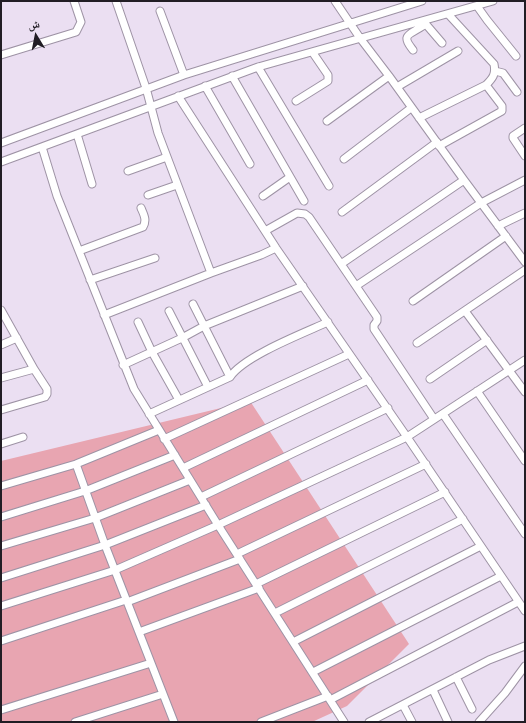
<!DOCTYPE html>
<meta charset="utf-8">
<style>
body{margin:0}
#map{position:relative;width:526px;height:723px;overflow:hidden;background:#ebdff2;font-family:Helvetica,"Noto Naskh Arabic",sans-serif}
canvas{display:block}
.frame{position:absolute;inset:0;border:2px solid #211d24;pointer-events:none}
.north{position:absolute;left:16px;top:16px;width:40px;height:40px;-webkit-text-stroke:3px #ebdff2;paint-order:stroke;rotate:350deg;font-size:11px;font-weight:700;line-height:16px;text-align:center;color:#211d24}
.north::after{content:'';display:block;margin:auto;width:14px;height:18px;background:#211d24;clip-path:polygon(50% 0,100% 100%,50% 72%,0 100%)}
</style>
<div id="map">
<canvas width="526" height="723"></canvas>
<div class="frame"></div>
<div class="north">ش</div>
</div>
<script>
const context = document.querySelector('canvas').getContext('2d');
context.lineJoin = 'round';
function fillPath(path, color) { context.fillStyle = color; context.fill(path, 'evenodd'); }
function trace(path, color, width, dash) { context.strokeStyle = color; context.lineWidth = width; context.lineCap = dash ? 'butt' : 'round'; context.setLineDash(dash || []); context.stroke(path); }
const green = new Path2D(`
 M 250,401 L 409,644 L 347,706 L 312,722 L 1,722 L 1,461 Z`);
const street = new Path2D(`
 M 116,1 L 146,88 L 158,133 L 211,273 L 261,255 L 276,248
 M 335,1 L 360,38 L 389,76 L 464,180 L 525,262
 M 477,6 L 487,20 L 516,56
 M 160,11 L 184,75
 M 424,22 L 442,43
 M 413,50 C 411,47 406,42 407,38 C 407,34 422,27 426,24
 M 1,55 L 76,32 L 81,22 L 74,1
 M 258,67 L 329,186
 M 495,71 L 503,73 L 517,92
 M 232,76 L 304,201
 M 205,86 L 250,164
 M 397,87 L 458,51
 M 178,96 L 276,248 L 407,437 L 525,611
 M 296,101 L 328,81 L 328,75 L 313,53
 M 419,118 L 486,85 C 493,78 496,74 494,64 L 448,14
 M 327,121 L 389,76
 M 525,128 L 513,136 L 513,138 L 525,156
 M 77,134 L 92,184
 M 1,143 L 184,75 L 422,1
 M 439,146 L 502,111 L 502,106 L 486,85
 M 42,147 L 57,196 L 134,389 L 218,525 L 344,722
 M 344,159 L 411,108
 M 1,162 L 258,67 L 493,1
 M 128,171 L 167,157
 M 148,195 L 177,185
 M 263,196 L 290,177
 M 342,212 L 437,142
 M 498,226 L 525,213
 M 265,231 L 297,213 L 305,214 L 309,217 L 377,317 L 377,321 L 374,325 L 374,329 L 434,419
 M 79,251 L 143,227 C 147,220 144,215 141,208
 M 341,264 L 464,180
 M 90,280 L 155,258
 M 356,286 L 481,203 L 525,180
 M 413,301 L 506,236
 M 193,304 L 230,377
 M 1,310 L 34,369 L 47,389 L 47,394 L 45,397 L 1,410
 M 169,311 L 208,387
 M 465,311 L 525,392
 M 104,315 L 211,273
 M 138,322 L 152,352 L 179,400
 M 417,343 L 525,270
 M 1,345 L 17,338
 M 123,365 L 182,338 L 204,326 L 303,286
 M 1,378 L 34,369
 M 430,379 L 487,340
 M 477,391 L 525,461
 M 149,414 L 230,377 C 244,356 304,333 328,322
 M 443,414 L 525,534
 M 164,439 L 349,354
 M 1,444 L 23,437
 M 76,464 L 105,545 L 174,722
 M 183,468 L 368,380
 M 1,486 L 76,464 L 159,430
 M 201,497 L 388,408
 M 1,517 L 85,491 L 175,455
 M 1,546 L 95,518 L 190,480
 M 237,554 L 426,464
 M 1,578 L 105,545 L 206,505
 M 256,584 L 445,492
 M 127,602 L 240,559
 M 1,606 L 115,570 L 218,525 L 407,437 L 525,360
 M 275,613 L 463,519
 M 139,632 L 259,588
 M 1,641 L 126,600
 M 293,642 L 481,546
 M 313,672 L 501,576
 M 456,677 L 472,709
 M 433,690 L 448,722
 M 330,700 L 518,602
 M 403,705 L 412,722
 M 1,710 L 151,663
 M 75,722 L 163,694
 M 261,722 L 328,696
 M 369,722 L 489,660 L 525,646
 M 479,722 L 505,693 L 525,666`);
fillPath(green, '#e8a5b1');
trace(street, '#9e93a5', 9);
trace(street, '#fff', 7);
</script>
